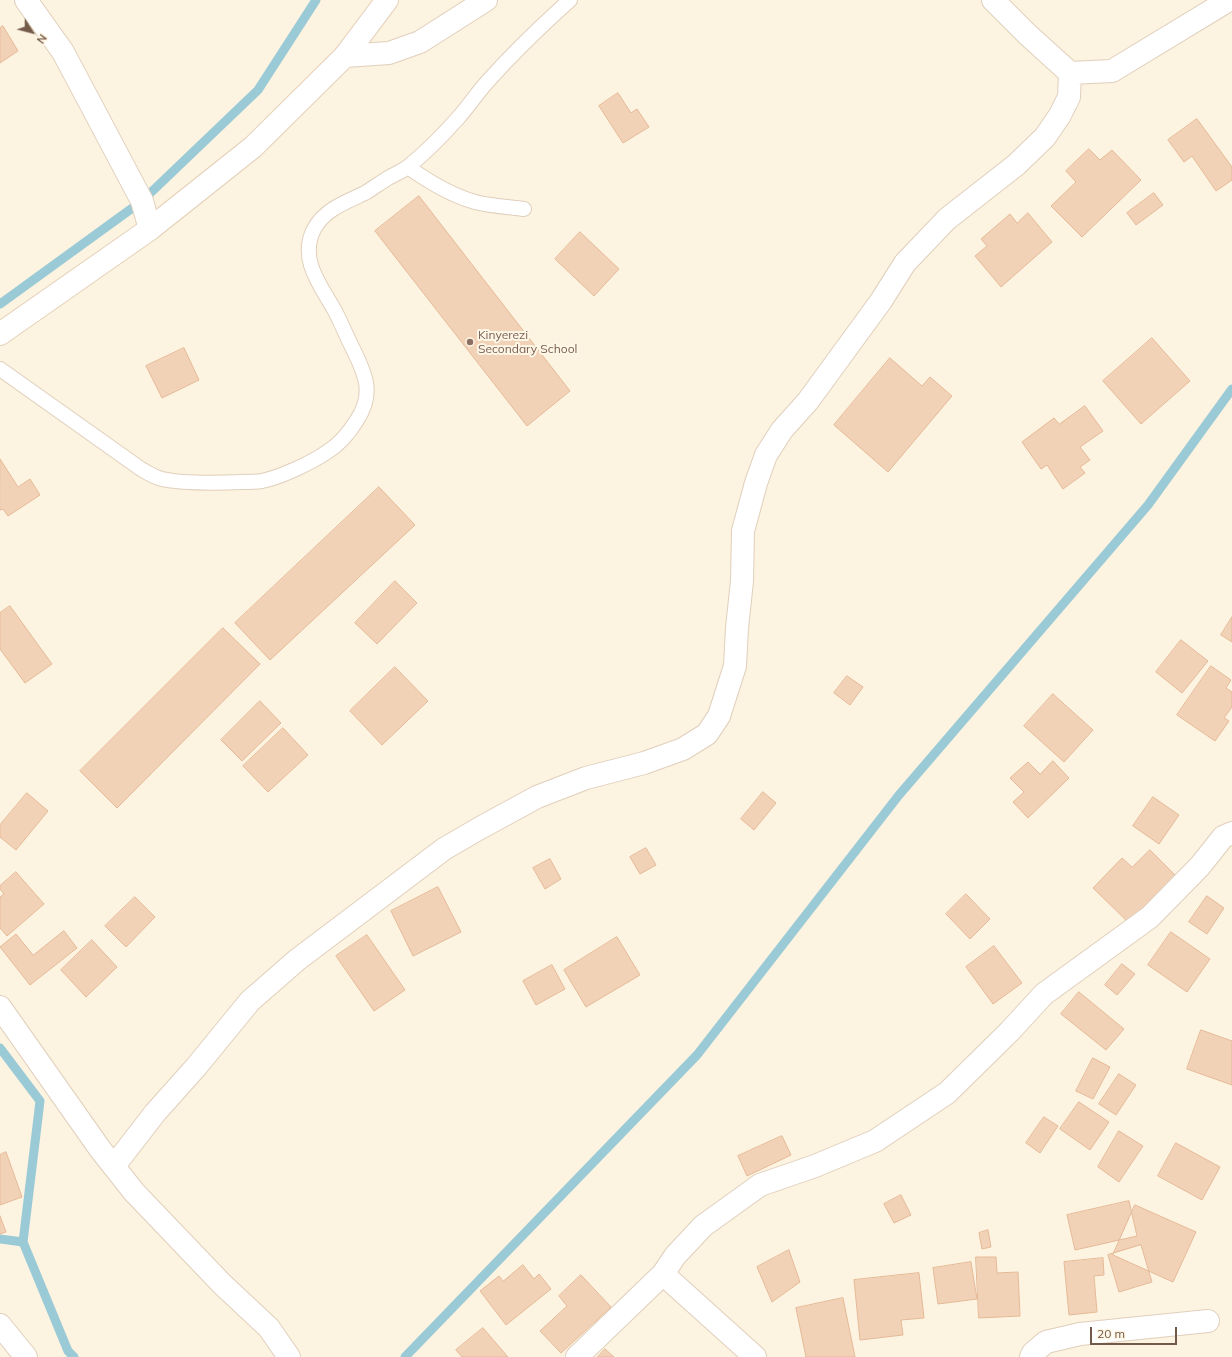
<!DOCTYPE html>
<style>
body{margin:0}
#map{position:relative;width:1232px;height:1357px;overflow:hidden;background:#fcf3e0;font-family:Mulish,sans-serif}
canvas{display:block}
.north{position:absolute;left:12px;top:12px;width:40px;height:40px;-webkit-text-stroke:3px #fff7e6;paint-order:stroke;rotate:126deg;font-size:11px;font-weight:700;line-height:16px;text-align:center;color:#735947}
.north::after{content:'';display:block;margin:auto;width:14px;height:18px;background:#735947;clip-path:polygon(50% 0,100% 100%,50% 72%,0 100%)}
.scale{position:absolute;left:1090px;top:1327px;width:87px;height:18px;box-sizing:border-box;border:2px solid #735947;border-top:0;padding-left:5px;font-size:12px;line-height:14px;white-space:nowrap;color:#735947;-webkit-text-stroke:3px #fff7e6;paint-order:stroke}
</style>
<div id="map">
<canvas width="1232" height="1357"></canvas>
<div class="north">N</div>
<div class="scale">20 m</div>
</div>
<script>
const context = document.querySelector('canvas').getContext('2d');
context.lineJoin = 'round';
function trace(path, color, width, dash) { context.strokeStyle = color; context.lineWidth = width; context.lineCap = dash ? 'butt' : 'round'; context.setLineDash(dash || []); context.stroke(path); }
function fillPath(path, color) { context.fillStyle = color; context.fill(path, 'evenodd'); }
function write(font, color, halo, rows, align = 'center') {
  context.font = font + ' Mulish,sans-serif'; context.lineWidth = 4; context.setLineDash([]); context.textBaseline = 'middle'; context.strokeStyle = halo; context.fillStyle = color; for (const [text, x, y, turn = 0] of rows) {
    context.save(); context.translate(x, y); context.rotate((+turn || 0) * Math.PI / 180); context.textAlign = isNaN(turn) ? turn : align; if (halo) context.strokeText(text, 0, 0); context.fillText(text, 0, 0); context.restore();
  }
}
const stream = new Path2D(`
 M 0,304 L 142,201 L 258,90 L 316,0
 M 0,1048 L 40,1101 L 23,1242 L 68,1351 L 74,1357
 M 0,1239 L 23,1242
 M 405,1357 L 697,1055 L 899,795 L 1148,505 L 1232,389`);
const building = new Path2D(`
 M 3,26 L 18,51 L 0,63 L 0,28 Z
 M 618,93 L 631,113 L 637,109 L 649,127 L 623,143 L 599,106 Z
 M 1197,119 L 1232,167 L 1232,180 L 1216,191 L 1192,156 L 1184,162 L 1168,140 Z
 M 1089,149 L 1100,160 L 1112,150 L 1141,180 L 1082,237 L 1051,206 L 1076,182 L 1066,171 Z
 M 1154,193 L 1163,205 L 1136,225 L 1127,213 Z
 M 419,196 L 570,391 L 527,426 L 375,231 Z
 M 1028,213 L 1052,242 L 1001,287 L 975,256 L 987,246 L 981,239 L 1010,214 L 1017,223 Z
 M 580,232 L 619,269 L 594,296 L 555,259 Z
 M 1152,338 L 1190,381 L 1141,424 L 1103,381 Z
 M 184,348 L 199,380 L 162,398 L 146,366 Z
 M 890,358 L 922,386 L 930,377 L 952,396 L 888,472 L 834,425 Z
 M 1085,406 L 1103,431 L 1080,447 L 1090,460 L 1080,467 L 1085,473 L 1063,489 L 1047,465 L 1041,469 L 1022,442 L 1054,418 L 1059,424 Z
 M 0,459 L 18,487 L 30,479 L 40,495 L 8,516 L 3,509 L 0,510 Z
 M 379,487 L 415,525 L 270,660 L 235,623 Z
 M 395,581 L 417,603 L 377,644 L 355,623 Z
 M 10,606 L 52,664 L 25,683 L 0,649 L 0,613 Z
 M 1232,617 L 1232,642 L 1221,635 Z
 M 223,628 L 260,664 L 117,808 L 80,771 Z
 M 1181,640 L 1208,661 L 1182,693 L 1156,672 Z
 M 1211,666 L 1231,680 L 1226,688 L 1232,692 L 1232,707 L 1224,718 L 1229,721 L 1215,741 L 1177,715 Z
 M 395,667 L 428,701 L 382,745 L 350,711 Z
 M 847,676 L 863,687 L 850,705 L 834,693 Z
 M 1053,694 L 1093,730 L 1064,762 L 1024,726 Z
 M 260,701 L 281,723 L 242,761 L 221,740 Z
 M 283,728 L 308,755 L 268,792 L 243,766 Z
 M 1053,761 L 1069,778 L 1028,818 L 1013,802 L 1024,792 L 1010,778 L 1028,762 L 1040,774 Z
 M 763,792 L 776,803 L 754,830 L 741,819 Z
 M 27,793 L 48,811 L 16,850 L 0,837 L 0,825 Z
 M 1153,797 L 1179,815 L 1159,844 L 1133,826 Z
 M 646,848 L 656,865 L 640,874 L 630,857 Z
 M 1150,850 L 1176,876 L 1129,923 L 1093,888 L 1122,858 L 1132,867 Z
 M 550,859 L 561,879 L 545,889 L 533,868 Z
 M 16,872 L 44,904 L 7,936 L 0,928 L 0,897 L 4,894 L 0,889 L 0,886 Z
 M 438,887 L 461,932 L 413,956 L 391,911 Z
 M 966,894 L 990,919 L 970,939 L 946,914 Z
 M 1207,896 L 1224,908 L 1207,934 L 1189,922 Z
 M 135,897 L 155,917 L 126,947 L 105,926 Z
 M 64,931 L 77,948 L 30,985 L 0,947 L 16,934 L 33,955 Z
 M 1171,932 L 1210,959 L 1187,992 L 1148,965 Z
 M 367,935 L 405,990 L 374,1011 L 336,956 Z
 M 617,937 L 640,975 L 586,1007 L 564,970 Z
 M 92,940 L 117,967 L 86,997 L 61,970 Z
 M 994,946 L 1022,983 L 993,1004 L 966,967 Z
 M 1122,964 L 1135,974 L 1117,995 L 1105,985 Z
 M 552,965 L 565,989 L 536,1005 L 523,981 Z
 M 1079,992 L 1124,1029 L 1106,1050 L 1061,1014 Z
 M 1201,1030 L 1232,1041 L 1232,1085 L 1187,1069 Z
 M 1093,1058 L 1110,1067 L 1093,1099 L 1076,1091 Z
 M 1119,1074 L 1136,1085 L 1116,1115 L 1099,1104 Z
 M 1079,1102 L 1109,1122 L 1090,1150 L 1060,1129 Z
 M 1044,1117 L 1058,1126 L 1040,1153 L 1026,1143 Z
 M 1119,1131 L 1143,1146 L 1119,1182 L 1098,1167 Z
 M 782,1136 L 791,1155 L 747,1176 L 738,1156 Z
 M 1176,1143 L 1220,1167 L 1202,1200 L 1158,1176 Z
 M 6,1152 L 22,1197 L 0,1205 L 0,1155 Z
 M 901,1195 L 911,1215 L 894,1223 L 884,1204 Z
 M 1129,1201 L 1137,1236 L 1075,1250 L 1067,1215 Z
 M 1135,1205 L 1196,1232 L 1173,1282 L 1113,1255 Z
 M 0,1216 L 6,1232 L 0,1234 Z
 M 988,1230 L 991,1247 L 982,1249 L 979,1233 Z
 M 1141,1245 L 1152,1282 L 1119,1292 L 1108,1255 Z
 M 789,1250 L 800,1282 L 772,1302 L 757,1267 Z
 M 976,1257 L 996,1257 L 997,1273 L 1018,1272 L 1020,1316 L 979,1318 Z
 M 1103,1258 L 1104,1275 L 1094,1276 L 1097,1312 L 1069,1315 L 1064,1262 Z
 M 971,1262 L 977,1299 L 938,1304 L 933,1268 Z
 M 523,1265 L 534,1279 L 539,1274 L 551,1289 L 506,1325 L 480,1291 L 499,1276 L 503,1281 Z
 M 919,1273 L 924,1318 L 901,1320 L 903,1335 L 860,1340 L 854,1280 Z
 M 581,1275 L 611,1307 L 561,1353 L 540,1331 L 567,1306 L 559,1296 Z
 M 843,1298 L 855,1357 L 806,1357 L 796,1308 Z
 M 483,1328 L 508,1357 L 462,1357 L 456,1350 Z
 M 605,1349 L 614,1357 L 598,1357 Z`);
const lane = new Path2D(`
 M 408,167 C 429,182 450,195 475,202 C 491,206 508,207 524,209
 M 0,369 L 141,469 C 148,473 154,477 162,479 C 185,484 218,483 242,482 C 248,482 255,482 262,481 C 281,477 311,463 327,452 C 340,444 349,433 357,420 C 374,394 366,375 353,349 C 347,337 342,325 336,313 C 322,287 298,260 314,229 C 325,209 346,202 365,193 C 373,188 380,183 388,178 C 395,174 403,171 409,166 C 426,152 443,135 458,118 C 468,107 477,93 488,81 C 514,52 541,26 570,0`);
const street = new Path2D(`
 M 26,0 L 63,52 L 142,201 L 150,229
 M 993,0 L 1027,34 L 1070,73 L 1112,71 L 1229,0
 M 345,56 L 389,53 L 420,42 L 486,0
 M 0,1007 L 100,1149 L 134,1192 L 222,1284 L 269,1328 L 289,1357
 M 114,1166 L 155,1113 L 196,1067 L 250,1001 L 297,960 L 444,849 L 480,828 L 537,797 L 586,778 L 644,763 L 683,749 L 707,734 L 719,716 L 735,666 L 737,628 L 742,581 L 743,531 L 756,483 L 766,455 L 782,430 L 808,401 L 881,301 L 905,263 L 947,219 L 1016,165 L 1045,137 L 1060,115 L 1069,97 L 1070,73
 M 663,1274 L 755,1357
 M 0,1325 L 26,1357
 M 577,1357 L 663,1274 L 675,1256 L 703,1226 L 760,1185 L 815,1166 L 875,1141 L 947,1093 L 1010,1031 L 1044,994 L 1150,917 L 1200,866 L 1223,837 L 1232,833
 M 1031,1357 L 1033,1353 L 1046,1342 L 1080,1334 L 1208,1321`);
const secondary = new Path2D(`
 M 0,334 L 150,229 L 253,147 L 345,56 L 387,0`);
const markers = [
 [470,342,4,"#8d6e63"]
];
const educationNames = [
 ["Kinyerezi",478,335],
 ["Secondary School",478,349]
];
trace(stream, '#9bcad7', 9);
fillPath(building, '#f2d2b7');
trace(building, '#e5b997', 1);
trace(lane, '#e0cfbc', 16);
trace(street, '#e0cfbc', 24);
trace(secondary, '#e5d1ba', 24);
trace(lane, '#fff', 14);
trace(street, '#fff', 22);
trace(secondary, '#fff', 22);
for (const [x, y, r, color] of markers) { const dot = new Path2D(); dot.arc(x, y, r, 0, 2 * Math.PI); context.fillStyle = color; context.fill(dot); trace(dot, '#fff7e6', 1.5); }
write('12px', '#785e54', '#fff7e6', educationNames, 'left');
</script>
